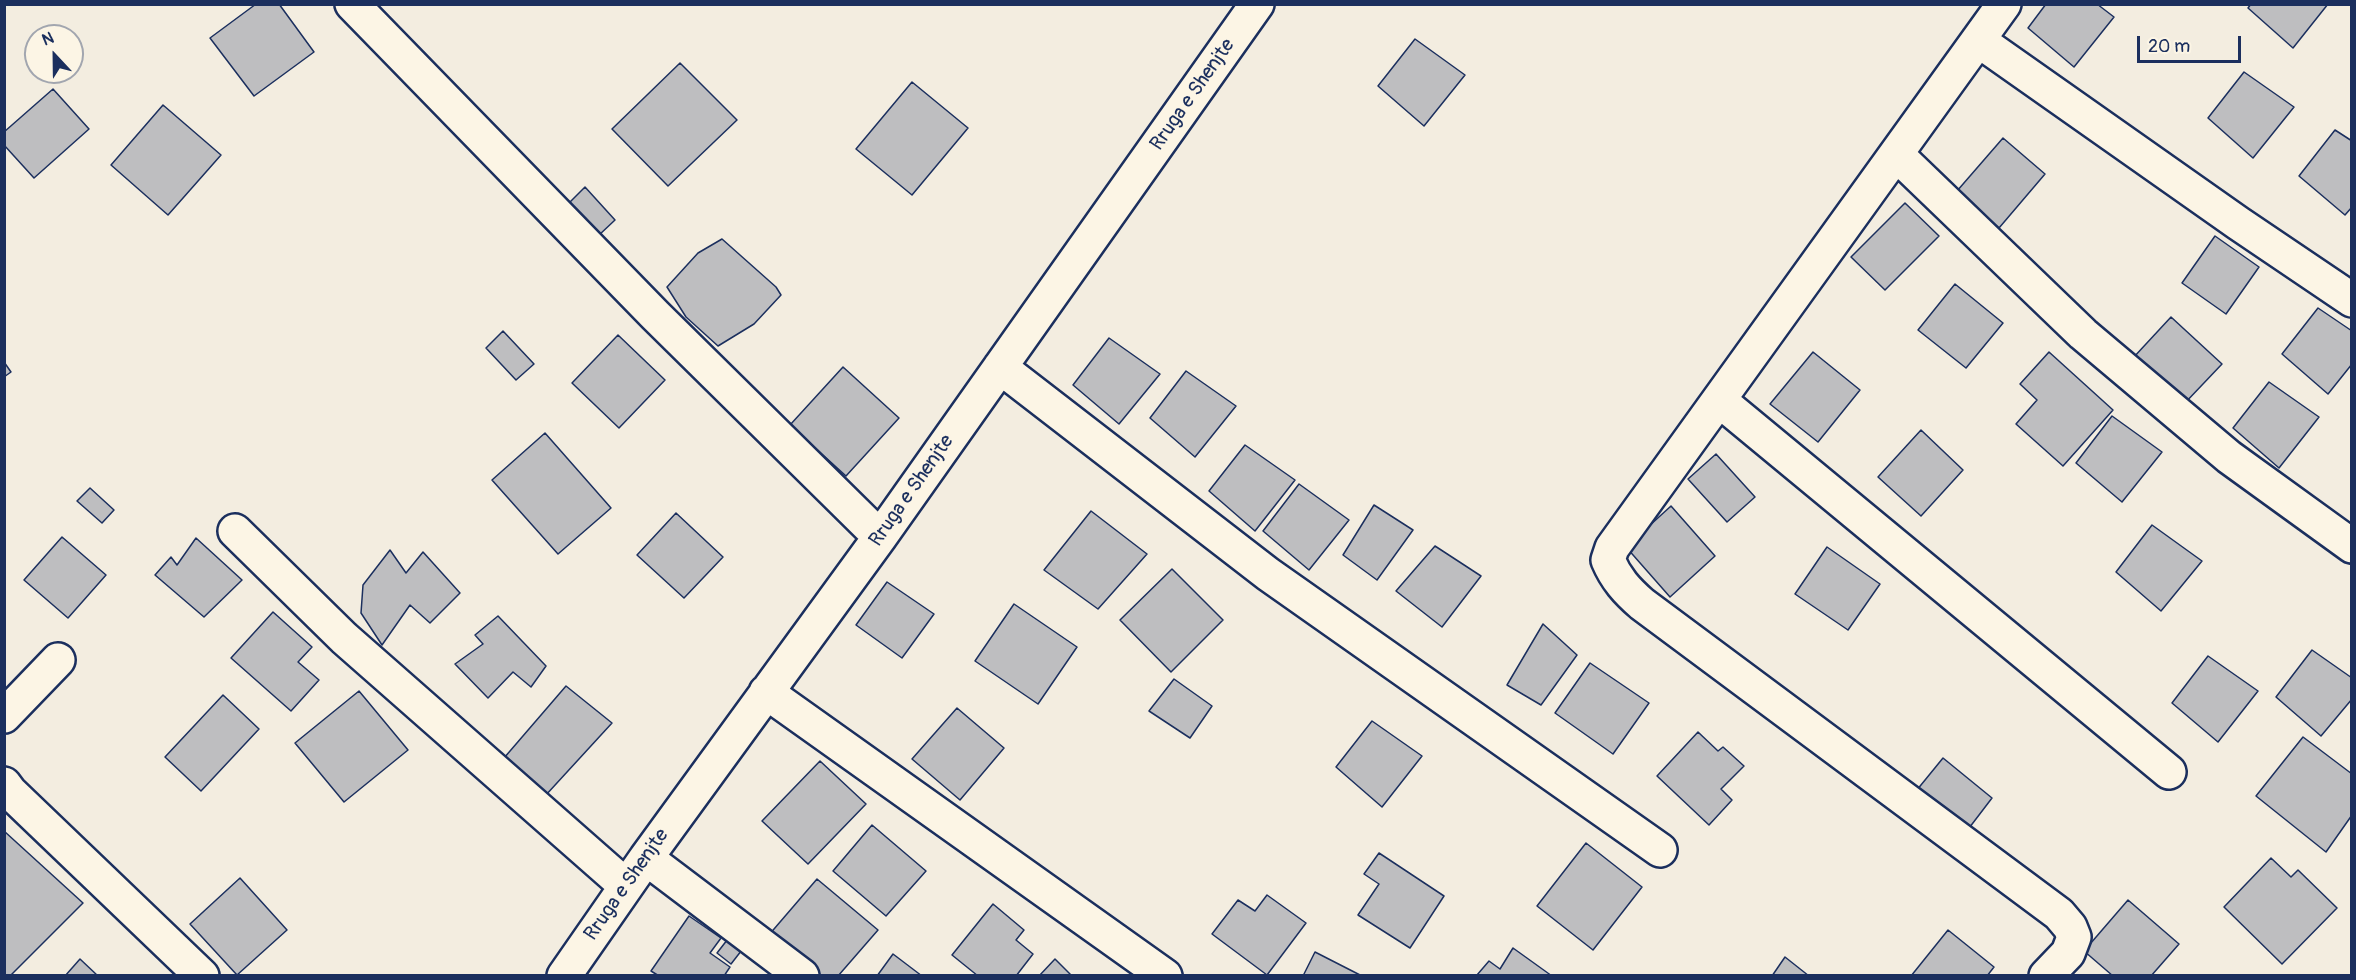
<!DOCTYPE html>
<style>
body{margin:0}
#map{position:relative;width:2356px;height:980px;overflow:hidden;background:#f3ede0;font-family:Pangolin,sans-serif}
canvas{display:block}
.frame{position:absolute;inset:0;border:6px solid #1b2f5e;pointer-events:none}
.north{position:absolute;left:24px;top:24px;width:60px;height:60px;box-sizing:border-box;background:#fcf5e5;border:2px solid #a2a6af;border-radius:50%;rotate:338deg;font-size:16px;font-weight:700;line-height:24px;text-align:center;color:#1b2f5e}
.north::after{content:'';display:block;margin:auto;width:21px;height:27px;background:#1b2f5e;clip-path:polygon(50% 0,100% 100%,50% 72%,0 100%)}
.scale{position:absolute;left:2137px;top:36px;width:104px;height:27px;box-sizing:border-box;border:3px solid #1b2f5e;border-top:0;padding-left:8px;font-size:18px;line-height:21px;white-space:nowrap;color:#1b2f5e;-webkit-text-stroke:4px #fcf5e5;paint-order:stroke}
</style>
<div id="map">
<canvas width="2356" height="980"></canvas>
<div class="frame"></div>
<div class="north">N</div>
<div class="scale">20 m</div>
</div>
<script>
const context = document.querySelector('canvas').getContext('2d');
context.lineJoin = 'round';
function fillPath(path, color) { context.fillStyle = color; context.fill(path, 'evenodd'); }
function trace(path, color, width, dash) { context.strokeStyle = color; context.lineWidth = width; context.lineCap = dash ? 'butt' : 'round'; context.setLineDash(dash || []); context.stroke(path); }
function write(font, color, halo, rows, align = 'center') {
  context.font = font + ' Pangolin,sans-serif'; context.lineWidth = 5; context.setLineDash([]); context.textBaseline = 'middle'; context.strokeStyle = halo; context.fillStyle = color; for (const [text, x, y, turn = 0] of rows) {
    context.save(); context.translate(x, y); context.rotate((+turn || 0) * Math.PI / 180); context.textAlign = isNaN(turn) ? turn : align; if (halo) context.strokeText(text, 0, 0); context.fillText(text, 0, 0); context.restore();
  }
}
const building = new Path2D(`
 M 256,4 L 279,4 L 314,52 L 254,96 L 210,38 Z
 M 2046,4 L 2097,4 L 2114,17 L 2074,67 L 2028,28 Z
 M 2251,4 L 2328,4 L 2293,48 L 2248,8 Z
 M 1415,39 L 1465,75 L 1424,126 L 1378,86 Z
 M 680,63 L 737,120 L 668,186 L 612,129 Z
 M 2244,72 L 2294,107 L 2253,158 L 2208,118 Z
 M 912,82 L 968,128 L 912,195 L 856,149 Z
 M 53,89 L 89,129 L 34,178 L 4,145 L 4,132 Z
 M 163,105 L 221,155 L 168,215 L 111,165 Z
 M 2335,130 L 2352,141 L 2352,207 L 2345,215 L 2299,176 Z
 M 2003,138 L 2045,174 L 1999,228 L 1957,191 Z
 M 585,187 L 615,220 L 598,236 L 568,204 Z
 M 1905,203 L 1939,236 L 1885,290 L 1851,257 Z
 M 2215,236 L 2259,267 L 2226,314 L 2182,283 Z
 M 722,239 L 776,287 L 781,295 L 754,324 L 718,346 L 686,317 L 667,287 L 698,253 Z
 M 1955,284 L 2003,323 L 1966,368 L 1918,330 Z
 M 2318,308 L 2352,331 L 2352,364 L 2328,394 L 2282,354 Z
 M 2171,317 L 2222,364 L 2183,405 L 2133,358 Z
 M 503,331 L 534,364 L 516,380 L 486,348 Z
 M 618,335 L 665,380 L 619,428 L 572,383 Z
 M 1109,338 L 1160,374 L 1119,424 L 1073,385 Z
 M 1813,352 L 1860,390 L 1818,442 L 1770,404 Z
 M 2049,352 L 2113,410 L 2063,466 L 2016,424 L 2037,400 L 2020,384 Z
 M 4,362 L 11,372 L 4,377 Z
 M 843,367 L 899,418 L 846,476 L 790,425 Z
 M 1186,371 L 1236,406 L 1195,457 L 1150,418 Z
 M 2269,382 L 2319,417 L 2279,468 L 2233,428 Z
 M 2112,416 L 2162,452 L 2122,502 L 2076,463 Z
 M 1921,430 L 1963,470 L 1921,516 L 1878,477 Z
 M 545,433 L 611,508 L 558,554 L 492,480 Z
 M 1245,445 L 1295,480 L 1255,531 L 1209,491 Z
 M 1716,454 L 1755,497 L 1727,522 L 1688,479 Z
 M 1299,484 L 1349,520 L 1309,570 L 1263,531 Z
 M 90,488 L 114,510 L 102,523 L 77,501 Z
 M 1374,505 L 1413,530 L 1377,580 L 1343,555 Z
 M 1671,506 L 1715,556 L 1670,597 L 1626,547 Z
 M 1091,511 L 1147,554 L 1098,609 L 1044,570 Z
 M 676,513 L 723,557 L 684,598 L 637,555 Z
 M 2152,525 L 2202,561 L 2161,611 L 2116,572 Z
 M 62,537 L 106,575 L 68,618 L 24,580 Z
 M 196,538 L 242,580 L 204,617 L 155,575 L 171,557 L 177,565 Z
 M 1435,546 L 1481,576 L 1442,627 L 1396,591 Z
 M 1827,547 L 1880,584 L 1848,630 L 1795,594 Z
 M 390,550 L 406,573 L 423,552 L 460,593 L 430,623 L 410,605 L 382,645 L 361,613 L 363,585 Z
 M 1172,569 L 1223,620 L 1171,672 L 1120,620 Z
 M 887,582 L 934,614 L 902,658 L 856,625 Z
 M 1014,604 L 1077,647 L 1038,704 L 975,661 Z
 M 273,612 L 312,647 L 298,662 L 319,680 L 291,711 L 231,658 Z
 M 498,616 L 546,666 L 531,687 L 513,672 L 488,698 L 455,664 L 483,644 L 475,635 Z
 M 1543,624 L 1577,655 L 1541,705 L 1507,685 Z
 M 2312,650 L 2352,678 L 2352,699 L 2321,736 L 2276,697 Z
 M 2208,656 L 2258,691 L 2218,742 L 2172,703 Z
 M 1590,663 L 1649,703 L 1613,754 L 1555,713 Z
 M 1174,679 L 1212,706 L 1190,738 L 1149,711 Z
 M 566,686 L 612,723 L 545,796 L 504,758 Z
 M 359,691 L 408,750 L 344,802 L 295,743 Z
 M 223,695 L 259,729 L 201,791 L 165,757 Z
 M 957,708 L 1004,748 L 960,800 L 912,759 Z
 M 1372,721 L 1422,756 L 1382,807 L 1336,767 Z
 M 1698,732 L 1718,751 L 1723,747 L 1744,766 L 1721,789 L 1732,800 L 1709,825 L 1657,776 Z
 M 2303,737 L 2352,774 L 2352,815 L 2326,852 L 2256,796 Z
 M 1943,758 L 1992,798 L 1963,836 L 1912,796 Z
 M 820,761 L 866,804 L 808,864 L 762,821 Z
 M 872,825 L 926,871 L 886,916 L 833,871 Z
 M 4,831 L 83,903 L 10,976 L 4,976 Z
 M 1586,843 L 1642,887 L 1593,950 L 1537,906 Z
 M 1379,853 L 1444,896 L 1410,948 L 1358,915 L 1379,884 L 1364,874 Z
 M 2271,858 L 2291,877 L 2298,870 L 2337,908 L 2282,964 L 2224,907 Z
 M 240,878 L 287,930 L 237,975 L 190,924 Z
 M 817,879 L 878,930 L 838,976 L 815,976 L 768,936 Z
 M 1267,895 L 1306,923 L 1267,975 L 1212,934 L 1238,900 L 1255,911 Z
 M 2128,900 L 2179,944 L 2151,976 L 2113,976 L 2084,951 Z
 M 993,904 L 1024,930 L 1016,940 L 1033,954 L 1016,976 L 978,976 L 952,955 Z
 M 689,916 L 721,938 L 710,953 L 730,967 L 724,976 L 659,976 L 651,971 Z
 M 1948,930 L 1994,967 L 1987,976 L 1911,976 Z
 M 731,935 L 745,946 L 731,964 L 717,953 Z
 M 1513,948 L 1552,976 L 1477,975 L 1489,961 L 1500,969 Z
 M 1315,952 L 1362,976 L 1303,976 Z
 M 893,954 L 922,976 L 877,976 Z
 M 1785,957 L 1809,976 L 1772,976 Z
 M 80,959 L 98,976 L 65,976 Z
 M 1055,959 L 1072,976 L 1039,976 Z`);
const street = new Path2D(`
 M 352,4 L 655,315 L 880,537
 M 2004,4 L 1612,548 L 1608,560 C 1616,579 1627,591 1642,604 L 2059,914 L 2070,927 L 2074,937 L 2068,953 L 2046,976
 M 1978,40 L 2238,223 L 2352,300
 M 1896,154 L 2083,334 L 2229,457 L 2352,546
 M 1000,367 L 1268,574 L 1660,850
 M 1719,400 L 2169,772
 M 235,531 L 344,638 L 626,886
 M 766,692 L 1165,976
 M 4,716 L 58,660
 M 4,784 L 10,792 L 202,976
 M 646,858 L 802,976
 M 564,976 L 646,858 L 880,537 L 1257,4`);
const streetNames = [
 ["Rruga e Shenjte",1193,95,-55],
 ["Rruga e Shenjte",912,491,-55],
 ["Rruga e Shenjte",627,885,-55]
];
fillPath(building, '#bebec0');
trace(building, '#1b2f5e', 1.5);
trace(street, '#1b2f5e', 38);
trace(street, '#fcf5e5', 33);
write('20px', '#1b2f5e', '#fcf5e5', streetNames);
</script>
